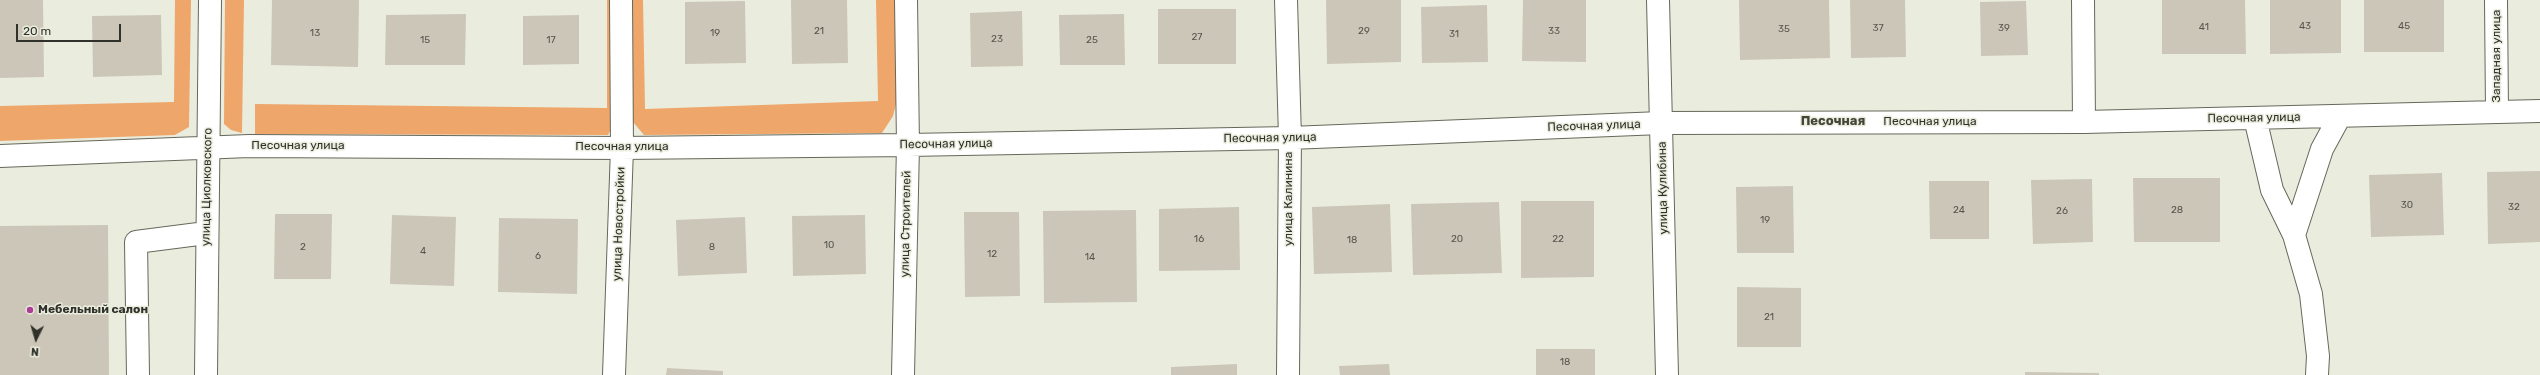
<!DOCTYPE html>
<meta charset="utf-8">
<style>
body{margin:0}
#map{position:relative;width:2540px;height:375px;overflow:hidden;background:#eaeddd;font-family:Rubik,sans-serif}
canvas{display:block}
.north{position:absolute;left:16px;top:319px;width:40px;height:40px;-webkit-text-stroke:3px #eaeddd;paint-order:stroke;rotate:185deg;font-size:11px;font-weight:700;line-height:16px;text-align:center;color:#30312b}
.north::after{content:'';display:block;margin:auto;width:14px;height:18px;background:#30312b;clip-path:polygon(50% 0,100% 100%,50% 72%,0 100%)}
.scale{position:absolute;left:16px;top:24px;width:105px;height:18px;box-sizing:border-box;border:2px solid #30312b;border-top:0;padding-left:5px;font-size:12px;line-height:14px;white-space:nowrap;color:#30312b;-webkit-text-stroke:3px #eaeddd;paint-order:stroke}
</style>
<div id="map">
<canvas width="2540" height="375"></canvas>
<div class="north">N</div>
<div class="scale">20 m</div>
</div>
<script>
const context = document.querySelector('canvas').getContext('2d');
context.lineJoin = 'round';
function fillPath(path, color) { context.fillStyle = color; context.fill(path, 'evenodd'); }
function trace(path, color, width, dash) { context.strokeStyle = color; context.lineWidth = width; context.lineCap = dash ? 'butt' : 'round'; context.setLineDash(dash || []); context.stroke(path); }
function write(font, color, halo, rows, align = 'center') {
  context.font = font + ' Rubik,sans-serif'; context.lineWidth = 3; context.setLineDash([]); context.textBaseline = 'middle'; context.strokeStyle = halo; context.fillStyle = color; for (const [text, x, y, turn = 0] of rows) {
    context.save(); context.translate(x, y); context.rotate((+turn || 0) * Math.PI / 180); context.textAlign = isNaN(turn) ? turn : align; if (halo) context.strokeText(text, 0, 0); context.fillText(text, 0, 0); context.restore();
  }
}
const green = new Path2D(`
 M 175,0 L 191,0 L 189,127 L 175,135 L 0,141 L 0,106 L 174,102 Z
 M 225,0 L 244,0 L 242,133 L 231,130 L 224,124 Z
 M 607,0 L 614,0 L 614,123 L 608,135 L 255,134 L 255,104 L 607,108 Z
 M 633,0 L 643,0 L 645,109 L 878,101 L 876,0 L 897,0 L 897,100 L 893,116 L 882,133 L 644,135 L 633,122 Z`);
const building = new Path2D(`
 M 0,0 L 43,0 L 44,77 L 0,78 Z
 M 272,0 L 359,0 L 358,67 L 271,65 Z
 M 791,0 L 847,0 L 848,63 L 792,64 Z
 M 1326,0 L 1401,0 L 1401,62 L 1327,64 Z
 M 1523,0 L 1586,0 L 1586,62 L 1522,61 Z
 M 1739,0 L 1829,0 L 1830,58 L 1740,60 Z
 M 1850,0 L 1905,0 L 1906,57 L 1851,58 Z
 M 2162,0 L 2245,0 L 2246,54 L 2162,54 Z
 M 2270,0 L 2341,0 L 2341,53 L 2270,54 Z
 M 2364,0 L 2444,0 L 2444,52 L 2364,52 Z
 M 745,1 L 746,63 L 685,64 L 685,2 Z
 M 2026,1 L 2028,55 L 1981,56 L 1980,2 Z
 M 1487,5 L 1488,62 L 1422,63 L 1421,7 Z
 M 1158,9 L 1236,9 L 1236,64 L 1158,64 Z
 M 1022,11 L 1023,66 L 971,67 L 970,13 Z
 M 466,14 L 465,65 L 385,65 L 386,15 Z
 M 1124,14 L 1125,65 L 1060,65 L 1059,15 Z
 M 161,15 L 162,75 L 93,77 L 92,16 Z
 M 579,15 L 579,64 L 523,65 L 523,16 Z
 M 2540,171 L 2540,242 L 2488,244 L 2487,172 Z
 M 2442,173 L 2444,235 L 2371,237 L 2369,175 Z
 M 2133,178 L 2220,178 L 2220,242 L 2134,242 Z
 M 2092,179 L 2093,242 L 2033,244 L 2031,180 Z
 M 1929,181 L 1989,181 L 1989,239 L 1930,239 Z
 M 1793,186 L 1794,253 L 1737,253 L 1736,187 Z
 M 1521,201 L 1594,201 L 1594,277 L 1521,278 Z
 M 1499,202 L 1502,273 L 1413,275 L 1411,204 Z
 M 1390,204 L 1392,272 L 1314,274 L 1312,207 Z
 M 1239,207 L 1240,270 L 1159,271 L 1159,209 Z
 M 1136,210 L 1137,302 L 1044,303 L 1043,211 Z
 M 964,212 L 1019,212 L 1020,296 L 965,297 Z
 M 275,214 L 332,214 L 331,279 L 274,279 Z
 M 392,215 L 456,217 L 454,286 L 390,284 Z
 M 865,215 L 866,274 L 793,276 L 792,216 Z
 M 745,217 L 747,273 L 678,276 L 676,220 Z
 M 499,218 L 578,219 L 577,294 L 498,292 Z
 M 108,225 L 109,375 L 0,375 L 0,226 Z
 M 1737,287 L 1801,288 L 1801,347 L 1737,347 Z
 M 1536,349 L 1595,349 L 1595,375 L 1536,375 Z
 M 1237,364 L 1237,375 L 1171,375 L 1171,367 Z
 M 1389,364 L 1390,375 L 1340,375 L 1339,366 Z
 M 667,368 L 723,371 L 723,375 L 666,375 Z
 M 2025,372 L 2099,373 L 2099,375 L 2025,375 Z`);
const minor = new Path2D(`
 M 1286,0 L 1290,138 L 1288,375
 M 1658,0 L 1667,375
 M 2083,0 L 2084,122
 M 2496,0 L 2497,112
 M 2255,118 L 2272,190 L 2294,235 L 2311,294 L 2318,356 L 2317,375
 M 0,156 L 249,146 L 622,148 L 908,145 L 1290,138 L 1661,123 L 2084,122 L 2540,111
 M 2294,235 L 2322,149 L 2340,116
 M 138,375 L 136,242 L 206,233
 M 206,375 L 210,0
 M 614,375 L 622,148 L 621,0
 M 903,375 L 908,145 L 906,0`);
const markers = [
 [30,310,4,"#ad3d99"]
];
const numberNames = [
 ["43",2305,26],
 ["45",2404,26],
 ["41",2204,27],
 ["37",1878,28],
 ["39",2004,28],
 ["35",1784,29],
 ["21",819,31],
 ["29",1364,31],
 ["33",1554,31],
 ["13",315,33],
 ["19",715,33],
 ["31",1454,34],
 ["27",1197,37],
 ["23",997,39],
 ["15",425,40],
 ["17",551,40],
 ["25",1092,40],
 ["30",2407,205],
 ["32",2514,207],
 ["24",1959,210],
 ["28",2177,210],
 ["26",2062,211],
 ["19",1765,220],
 ["16",1199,239],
 ["20",1457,239],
 ["22",1558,239],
 ["18",1352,240],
 ["10",829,245],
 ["2",303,247],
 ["8",712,247],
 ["4",423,251],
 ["12",992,254],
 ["6",538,256],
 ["14",1090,257],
 ["21",1769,317],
 ["18",1565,362]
];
const streetNames = [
 ["Западная улица",2497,56,-90],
 ["Песочная улица",2254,118,-1],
 ["Песочная улица",1930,122],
 ["Песочная улица",1594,126,-2],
 ["Песочная улица",1270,138,-1],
 ["Песочная улица",946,144,-1],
 ["Песочная улица",298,146],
 ["Песочная улица",622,147],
 ["улица Циолковского",207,187,-89],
 ["улица Кулибина",1663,188,-91],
 ["улица Калинина",1289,199,-90],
 ["улица Новостройки",619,224,-88],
 ["улица Строителей",906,224,-89]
];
const poiNames = [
 ["Мебельный салон",38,310]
];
const neighbourhoodNames = [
 ["Песочная",1833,121]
];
fillPath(green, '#eea66a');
fillPath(building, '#ccc6b8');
trace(minor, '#66685b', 24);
trace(minor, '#fff', 22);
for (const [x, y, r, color] of markers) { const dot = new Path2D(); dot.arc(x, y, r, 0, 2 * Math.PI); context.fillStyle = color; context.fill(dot); trace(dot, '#eaeddd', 1.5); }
write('10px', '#57564e', null, numberNames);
write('12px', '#30312b', '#eaeddd', streetNames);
write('bold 12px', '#30312b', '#eaeddd', poiNames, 'left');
write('bold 13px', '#434538', '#eaeddd', neighbourhoodNames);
</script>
